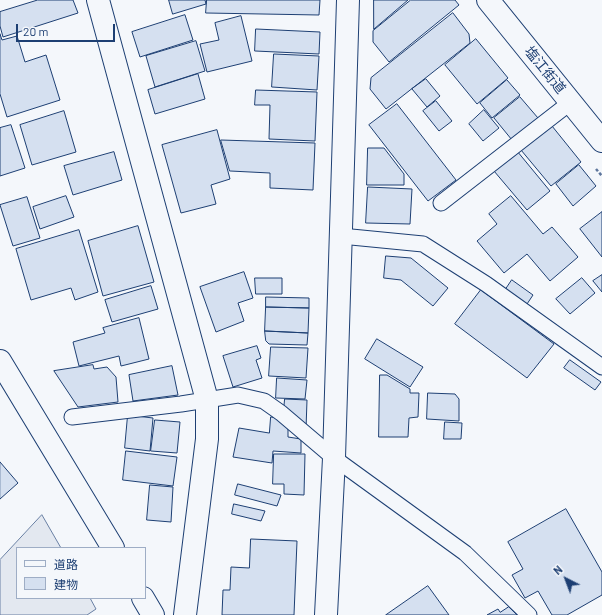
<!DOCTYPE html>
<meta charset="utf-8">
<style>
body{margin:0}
#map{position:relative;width:602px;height:615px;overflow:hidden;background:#f4f7fb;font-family:Barlow,"Noto Sans JP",sans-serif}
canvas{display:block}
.legend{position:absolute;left:16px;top:547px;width:130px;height:52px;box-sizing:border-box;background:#f4f7fb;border:1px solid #9eadc5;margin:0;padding:5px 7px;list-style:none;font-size:12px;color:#1d3f73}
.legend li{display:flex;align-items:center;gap:8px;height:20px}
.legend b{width:20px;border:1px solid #9eadc5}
.north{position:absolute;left:546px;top:559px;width:40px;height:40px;-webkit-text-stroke:3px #f4f7fb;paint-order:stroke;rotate:318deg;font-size:11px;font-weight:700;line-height:16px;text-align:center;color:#1d3f73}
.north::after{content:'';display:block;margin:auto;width:14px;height:18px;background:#1d3f73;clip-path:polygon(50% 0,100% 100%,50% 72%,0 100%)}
.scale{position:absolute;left:16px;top:24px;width:99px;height:18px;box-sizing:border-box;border:2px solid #1d3f73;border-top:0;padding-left:5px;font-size:12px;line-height:14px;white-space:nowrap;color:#1d3f73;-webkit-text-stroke:3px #f4f7fb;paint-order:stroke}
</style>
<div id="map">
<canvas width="602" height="615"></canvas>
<ul class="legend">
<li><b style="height:5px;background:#f4f7fb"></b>道路</li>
<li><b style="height:11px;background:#d5e0f0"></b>建物</li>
</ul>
<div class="north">N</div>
<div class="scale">20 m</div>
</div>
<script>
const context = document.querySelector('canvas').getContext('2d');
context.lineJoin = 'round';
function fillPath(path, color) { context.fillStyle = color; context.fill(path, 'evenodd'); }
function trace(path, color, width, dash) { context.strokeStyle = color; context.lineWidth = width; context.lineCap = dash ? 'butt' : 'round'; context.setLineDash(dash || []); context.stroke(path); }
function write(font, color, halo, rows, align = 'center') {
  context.font = font + ' Barlow,"Noto Sans JP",sans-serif'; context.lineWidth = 3; context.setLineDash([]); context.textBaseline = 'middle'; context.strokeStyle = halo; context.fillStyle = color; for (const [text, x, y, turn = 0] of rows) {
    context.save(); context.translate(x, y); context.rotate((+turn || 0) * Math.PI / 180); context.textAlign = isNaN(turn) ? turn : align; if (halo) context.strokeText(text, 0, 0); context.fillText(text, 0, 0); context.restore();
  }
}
const parking = new Path2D(`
 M 42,515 L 61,548 L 17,548 L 17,598 L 90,598 L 96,609 L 87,615 L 0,615 L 0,560 Z`);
const building = new Path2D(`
 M 38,0 L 73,0 L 78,13 L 3,37 L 0,26 L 0,12 Z
 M 169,0 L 205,0 L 206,4 L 173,14 Z
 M 207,0 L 320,0 L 319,15 L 206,13 Z
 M 374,0 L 408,0 L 374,29 Z
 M 411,0 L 455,0 L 459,5 L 389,62 L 373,42 L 373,31 Z
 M 453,13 L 469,34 L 470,43 L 386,109 L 370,89 L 371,78 Z
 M 185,15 L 193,40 L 140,57 L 132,32 Z
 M 241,16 L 252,61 L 207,72 L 200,44 L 219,40 L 215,23 Z
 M 256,29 L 320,32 L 319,54 L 255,51 Z
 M 0,34 L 2,40 L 17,36 L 25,62 L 46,55 L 60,100 L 7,117 L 0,94 Z
 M 476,39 L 508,78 L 477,104 L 445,65 Z
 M 196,41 L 205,71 L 155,87 L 146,56 Z
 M 274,54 L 319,56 L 317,90 L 272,87 Z
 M 198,74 L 205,99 L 155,114 L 148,90 Z
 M 426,79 L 440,96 L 427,107 L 412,89 Z
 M 507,80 L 520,95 L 492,118 L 480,103 Z
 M 256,90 L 317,92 L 315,141 L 269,139 L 270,105 L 255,105 Z
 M 520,97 L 538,118 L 512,140 L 494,118 Z
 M 436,101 L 452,121 L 439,131 L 423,111 Z
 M 397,104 L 456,180 L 428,201 L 369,125 Z
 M 484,110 L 499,128 L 483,141 L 469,124 Z
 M 64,111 L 76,152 L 32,165 L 20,125 Z
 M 11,125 L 25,168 L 0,176 L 0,128 Z
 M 552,126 L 581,162 L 551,186 L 521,150 Z
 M 217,130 L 230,179 L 211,185 L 216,204 L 181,213 L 162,145 Z
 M 221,140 L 315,143 L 313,190 L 270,188 L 270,173 L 230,171 Z
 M 368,148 L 384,148 L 404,174 L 404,185 L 367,185 Z
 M 517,151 L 550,191 L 527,210 L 494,171 Z
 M 114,152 L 122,180 L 73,195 L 64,166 Z
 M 579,165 L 596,186 L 573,206 L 556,184 Z
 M 368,187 L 412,189 L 410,224 L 366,223 Z
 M 66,196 L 74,217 L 40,229 L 33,207 Z
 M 511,196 L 543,234 L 552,227 L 578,257 L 550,281 L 527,254 L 504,273 L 477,241 L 497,224 L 489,214 Z
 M 27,197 L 40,238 L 13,246 L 0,205 Z
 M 602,212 L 602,257 L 580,229 Z
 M 138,226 L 154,282 L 103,296 L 88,241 Z
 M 79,230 L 98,292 L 75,300 L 71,288 L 31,300 L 16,249 Z
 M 386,256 L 411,258 L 448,288 L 433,306 L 401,280 L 384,278 Z
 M 244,272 L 253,298 L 238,303 L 244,321 L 216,332 L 200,287 Z
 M 602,275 L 602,292 L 593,281 Z
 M 255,278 L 282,278 L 282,294 L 256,294 Z
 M 582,278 L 595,293 L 570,314 L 556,299 Z
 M 512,280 L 533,295 L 525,307 L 504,292 Z
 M 151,286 L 158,309 L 112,322 L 105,300 Z
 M 481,290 L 554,344 L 527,378 L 455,324 Z
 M 266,297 L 309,298 L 309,308 L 266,307 Z
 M 266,307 L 309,308 L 308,333 L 265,331 Z
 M 139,318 L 149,359 L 121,366 L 119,356 L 79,366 L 73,342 L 105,333 L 103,328 Z
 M 265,331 L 308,333 L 307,345 L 269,344 L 266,341 Z
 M 377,339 L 423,367 L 410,387 L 365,359 Z
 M 257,346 L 261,358 L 256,360 L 262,378 L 233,387 L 223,356 Z
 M 271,347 L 308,348 L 306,378 L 269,376 Z
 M 570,360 L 601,382 L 595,390 L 564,368 Z
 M 93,365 L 94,369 L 107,367 L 116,377 L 118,402 L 78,407 L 54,371 Z
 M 172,366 L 178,395 L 133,401 L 129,375 Z
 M 380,375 L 387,375 L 410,389 L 410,393 L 419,393 L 418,417 L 409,418 L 408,437 L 379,437 Z
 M 277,378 L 307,380 L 305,399 L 276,398 Z
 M 428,393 L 455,394 L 459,399 L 459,421 L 427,419 Z
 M 285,399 L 307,400 L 306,429 L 284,409 Z
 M 128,415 L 153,418 L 150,451 L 125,448 Z
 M 271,417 L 278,418 L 288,429 L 288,437 L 301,439 L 301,453 L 273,451 L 272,463 L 233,457 L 239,428 L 269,433 Z
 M 155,420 L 180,422 L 177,453 L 151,451 Z
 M 445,422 L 462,423 L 461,439 L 444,439 Z
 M 126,451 L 177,457 L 173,486 L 123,480 Z
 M 274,454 L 305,454 L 304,495 L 284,494 L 284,484 L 273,484 Z
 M 0,462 L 18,483 L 0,499 Z
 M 238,484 L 281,495 L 277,506 L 235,495 Z
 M 150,485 L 173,487 L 171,522 L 147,520 Z
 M 234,504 L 265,511 L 261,521 L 232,514 Z
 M 566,509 L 602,572 L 602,595 L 567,615 L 552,615 L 538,591 L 525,598 L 512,575 L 523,569 L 508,542 Z
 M 251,539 L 297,541 L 294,615 L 222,615 L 223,590 L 230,590 L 231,567 L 249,568 Z
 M 428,586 L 449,615 L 386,615 Z
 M 509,607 L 517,615 L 487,615 L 498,609 L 500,612 Z`);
const path = new Path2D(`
 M 596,169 L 602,176`);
const service = new Path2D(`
 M 441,203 L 571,102
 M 341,236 L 423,244 L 486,284 L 602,367
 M 72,417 L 181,404 L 238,395 L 264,401 L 281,413 L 334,458 L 465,553 L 529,615`);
const tertiary = new Path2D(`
 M 98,0 L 207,400 L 207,439 L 185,615
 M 0,361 L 113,548
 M 143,598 L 153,615
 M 326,615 L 334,458 L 348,0`);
const secondary = new Path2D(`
 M 488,0 L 602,141`);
const streetNames = [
 ["塩江街道",545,70,51]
];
fillPath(parking, '#e3e8f0');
trace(parking, '#687fa3', 1);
fillPath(building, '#d5e0f0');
trace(building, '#1d3f73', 1);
trace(service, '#1d3f73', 17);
trace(tertiary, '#1d3f73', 24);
trace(secondary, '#1d3f73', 24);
trace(path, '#5e769c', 2.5, [3, 2]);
trace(service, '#f4f7fb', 15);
trace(tertiary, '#f4f7fb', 22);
trace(secondary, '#f4f7fb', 22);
write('14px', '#1d3f73', '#f4f7fb', streetNames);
</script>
